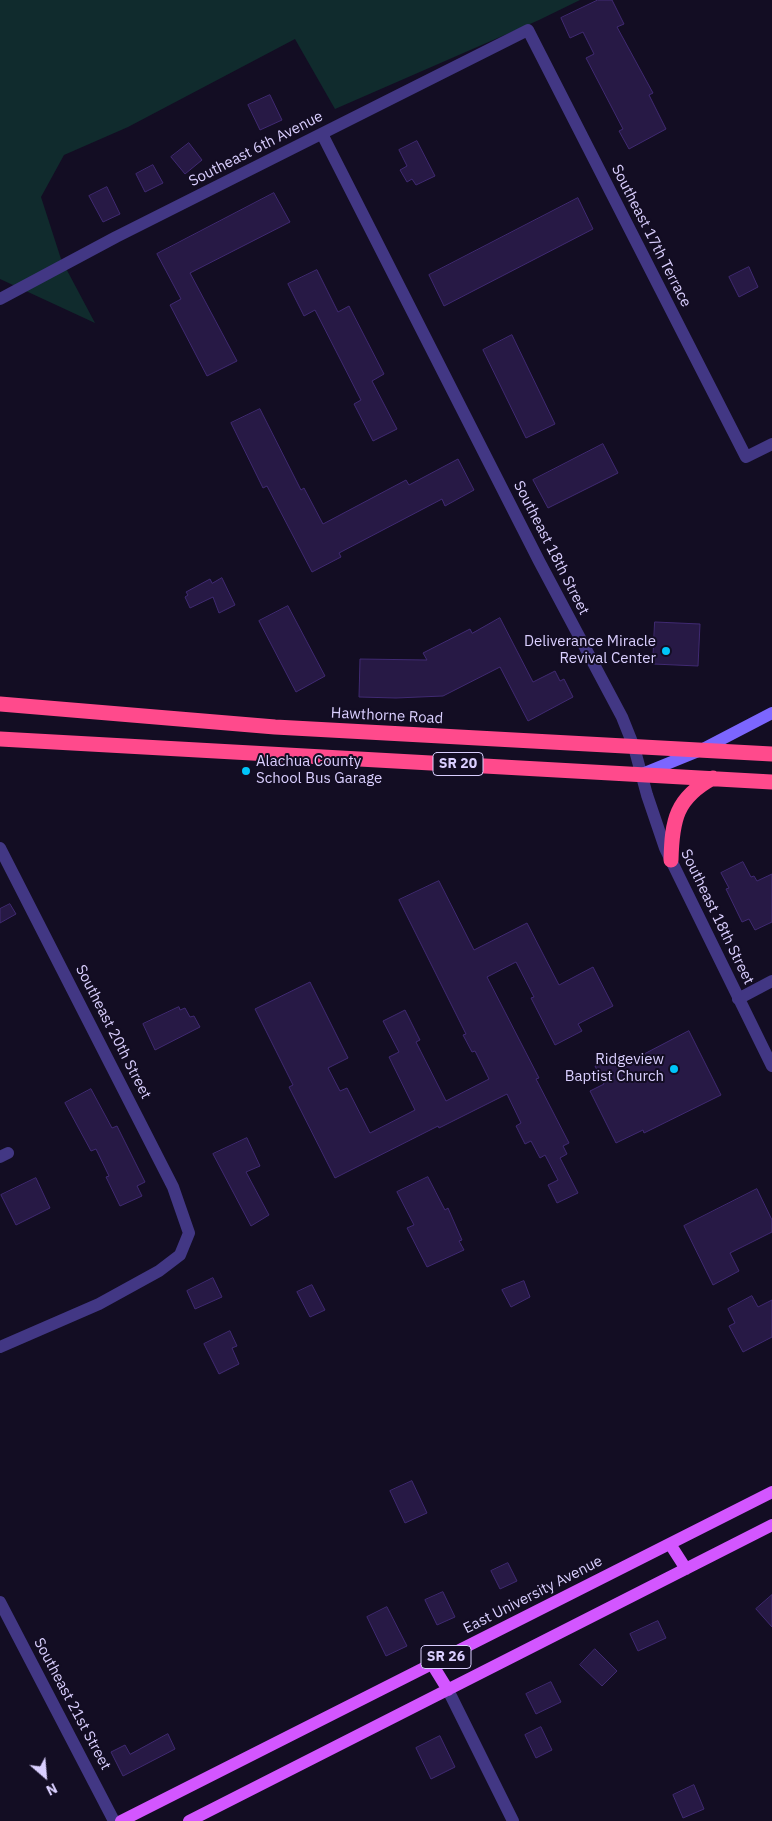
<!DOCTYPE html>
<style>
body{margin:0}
#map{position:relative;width:772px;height:1821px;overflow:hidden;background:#130d23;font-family:"IBM Plex Sans",sans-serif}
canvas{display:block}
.north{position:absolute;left:20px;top:1751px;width:50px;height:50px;-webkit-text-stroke:4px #130d23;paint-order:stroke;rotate:153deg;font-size:14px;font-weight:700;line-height:20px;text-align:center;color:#dacfff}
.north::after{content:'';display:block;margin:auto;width:18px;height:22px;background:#dacfff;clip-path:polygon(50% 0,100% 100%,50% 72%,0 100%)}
</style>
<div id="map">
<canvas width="772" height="1821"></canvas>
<div class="north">N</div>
</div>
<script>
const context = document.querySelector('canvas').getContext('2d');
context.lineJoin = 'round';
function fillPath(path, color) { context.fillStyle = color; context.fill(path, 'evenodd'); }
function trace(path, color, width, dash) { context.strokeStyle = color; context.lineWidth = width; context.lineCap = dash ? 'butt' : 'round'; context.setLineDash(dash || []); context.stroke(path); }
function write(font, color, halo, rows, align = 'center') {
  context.font = font + ' "IBM Plex Sans",sans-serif'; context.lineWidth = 4; context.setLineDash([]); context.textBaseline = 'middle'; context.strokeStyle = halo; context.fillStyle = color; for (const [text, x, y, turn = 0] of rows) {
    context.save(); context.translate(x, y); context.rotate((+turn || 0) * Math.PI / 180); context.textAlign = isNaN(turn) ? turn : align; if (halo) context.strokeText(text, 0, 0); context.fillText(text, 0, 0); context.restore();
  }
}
const green = new Path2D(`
 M 0,0 L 580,0 L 539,20 L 335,109 L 295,39 L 128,127 L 64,155 L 41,197 L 61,259 L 95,323 L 0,279 Z`);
const building = new Path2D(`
 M 598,0 L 612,0 L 624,24 L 617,27 L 653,93 L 649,95 L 666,129 L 629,149 L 619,131 L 623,129 L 586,58 L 594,54 L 583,32 L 570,38 L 561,18 Z
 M 270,95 L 282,120 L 260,130 L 248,105 Z
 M 417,141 L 435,176 L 416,185 L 412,179 L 407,182 L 400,170 L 407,166 L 399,150 Z
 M 189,143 L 202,160 L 185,174 L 171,157 Z
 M 153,165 L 163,183 L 145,192 L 136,174 Z
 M 107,187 L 120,214 L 103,222 L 89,196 Z
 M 274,193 L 290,222 L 190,273 L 237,361 L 207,376 L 170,305 L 181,299 L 157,254 Z
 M 578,198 L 593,229 L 444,306 L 429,275 Z
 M 749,267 L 758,287 L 739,297 L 729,277 Z
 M 317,270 L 338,312 L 349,306 L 384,374 L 372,381 L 397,429 L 373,441 L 354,404 L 361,400 L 315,310 L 304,316 L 288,284 Z
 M 512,335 L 555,424 L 526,438 L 483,350 Z
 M 260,409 L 301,490 L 304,488 L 323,524 L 406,480 L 409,485 L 458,459 L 474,490 L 445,506 L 442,499 L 339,553 L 341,557 L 312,572 L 267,486 L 263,488 L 231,423 Z
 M 603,444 L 618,473 L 548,508 L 533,480 Z
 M 222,578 L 235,605 L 219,613 L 213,597 L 190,608 L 185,597 L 188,595 L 186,592 L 210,579 L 212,583 Z
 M 288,606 L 325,676 L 296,692 L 259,621 Z
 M 500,618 L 533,682 L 555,671 L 560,681 L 564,679 L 573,697 L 528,721 L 500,667 L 443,696 L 396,698 L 359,697 L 360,659 L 427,660 L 423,653 L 470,629 L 472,633 Z
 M 655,622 L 700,624 L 698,666 L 653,664 Z
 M 743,862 L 751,877 L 754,876 L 757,881 L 772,874 L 772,922 L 755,930 L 749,919 L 742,922 L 726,889 L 729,888 L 721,873 Z
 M 439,881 L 474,950 L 527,923 L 559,985 L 593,967 L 613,1006 L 578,1024 L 582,1031 L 555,1045 L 531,998 L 534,997 L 516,962 L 487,977 L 539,1078 L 536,1079 L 569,1143 L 563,1146 L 567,1154 L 560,1158 L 578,1193 L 557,1203 L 548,1185 L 558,1180 L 545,1155 L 540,1158 L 531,1141 L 525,1144 L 516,1126 L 521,1123 L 507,1094 L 439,1128 L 438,1126 L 335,1178 L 289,1087 L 293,1085 L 255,1009 L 310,982 L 348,1058 L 328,1068 L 340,1091 L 347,1088 L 370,1133 L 415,1110 L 389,1057 L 399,1052 L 383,1021 L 405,1010 L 420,1040 L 416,1042 L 446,1101 L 489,1079 L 475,1051 L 472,1052 L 463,1035 L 466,1034 L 399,900 Z
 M 10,904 L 16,914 L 0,923 L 0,909 Z
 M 179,1007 L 180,1010 L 185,1008 L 190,1017 L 194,1016 L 200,1027 L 155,1050 L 143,1024 Z
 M 689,1031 L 721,1095 L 644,1133 L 643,1130 L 616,1143 L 590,1091 L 604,1084 L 595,1066 L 621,1054 L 626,1063 Z
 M 91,1089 L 112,1128 L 117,1126 L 145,1182 L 137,1186 L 142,1196 L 120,1206 L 106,1177 L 109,1176 L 96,1149 L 91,1151 L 65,1103 Z
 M 247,1138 L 260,1166 L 246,1172 L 269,1215 L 251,1226 L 213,1154 Z
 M 428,1177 L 445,1210 L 448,1208 L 462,1240 L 459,1241 L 464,1250 L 427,1267 L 407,1228 L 414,1225 L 397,1192 Z
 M 36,1178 L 50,1208 L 16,1225 L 1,1195 Z
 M 757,1189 L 772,1220 L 772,1232 L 730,1253 L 739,1271 L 713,1285 L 684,1226 Z
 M 213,1278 L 222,1297 L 195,1309 L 187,1291 Z
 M 524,1281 L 530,1297 L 511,1307 L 502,1290 Z
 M 312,1285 L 325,1310 L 310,1317 L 297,1292 Z
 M 752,1296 L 758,1307 L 772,1300 L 772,1337 L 743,1352 L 729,1326 L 735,1323 L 728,1309 Z
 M 230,1331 L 237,1346 L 232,1348 L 239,1364 L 219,1374 L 204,1344 Z
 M 412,1481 L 427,1513 L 405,1523 L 390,1491 Z
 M 508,1563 L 517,1581 L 500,1589 L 491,1571 Z
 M 443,1592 L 455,1617 L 437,1625 L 425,1600 Z
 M 772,1595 L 772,1627 L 756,1609 Z
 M 387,1607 L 407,1646 L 386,1656 L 367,1617 Z
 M 658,1621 L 666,1638 L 638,1651 L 630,1634 Z
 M 595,1649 L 617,1671 L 602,1686 L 580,1665 Z
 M 551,1682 L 561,1702 L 536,1714 L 526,1694 Z
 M 541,1727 L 552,1750 L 536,1758 L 525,1735 Z
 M 168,1734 L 175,1749 L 123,1776 L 111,1752 L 125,1745 L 130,1754 Z
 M 440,1736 L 455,1767 L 431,1779 L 416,1748 Z
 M 694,1785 L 704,1809 L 683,1818 L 673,1795 Z`);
const street = new Path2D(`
 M 322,134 L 539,561 L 622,717 L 634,747 L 647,795 L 665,848 L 772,1066
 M 0,299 L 116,237 L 528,30 L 746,457 L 772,444
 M 0,848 L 173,1187 L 189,1233 L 180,1255 L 159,1271 L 99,1304 L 0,1347
 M 738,999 L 772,981
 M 0,1157 L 8,1153
 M 0,1602 L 114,1821
 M 448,1690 L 513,1821`);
const secondary = new Path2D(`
 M 642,774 L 701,750 L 772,713`);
const primary = new Path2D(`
 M 670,1544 L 686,1569
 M 432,1664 L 448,1690
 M 121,1821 L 772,1492
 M 189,1821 L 772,1525`);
const highway = new Path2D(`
 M 0,704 L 275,727 L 772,754
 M 0,739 L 772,782
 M 671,860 C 672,820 676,798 713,778`);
const markers = [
 [666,651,5,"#00c5fa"],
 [246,771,5,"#00c5fa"],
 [674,1069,5,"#00c5fa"]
];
const shields = [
 [458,764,50],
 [446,1657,50]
];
const shieldNames = [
 ["SR 20",458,764],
 ["SR 26",446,1657]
];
const streetNames = [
 ["Southeast 6th Avenue",256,149,-27],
 ["Southeast 17th Terrace",651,236,63],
 ["Southeast 18th Street",551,548,63],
 ["Hawthorne Road",387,716,3],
 ["Southeast 18th Street",717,917,64],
 ["Southeast 20th Street",113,1032,63],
 ["East University Avenue",533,1595,-27],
 ["Southeast 21st Street",72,1704,62]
];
const poiNames = [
 ["Deliverance Miracle",656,642],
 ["Revival Center",656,659],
 ["Alachua County",256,762,"left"],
 ["School Bus Garage",256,779,"left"],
 ["Ridgeview",664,1060],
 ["Baptist Church",664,1077]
];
fillPath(green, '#102b2d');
fillPath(building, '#271945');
trace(building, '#402a72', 1);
trace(street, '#423784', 12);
trace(secondary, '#7c66ff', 12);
trace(primary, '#d356ff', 12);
trace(highway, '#ff4a8c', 15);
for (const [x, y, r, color] of markers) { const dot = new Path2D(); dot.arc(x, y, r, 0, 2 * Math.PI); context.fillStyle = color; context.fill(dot); trace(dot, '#130d23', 2); }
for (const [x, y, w] of shields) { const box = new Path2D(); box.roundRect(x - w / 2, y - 11.5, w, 23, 4); context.fillStyle = '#130d23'; context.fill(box); trace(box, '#dacfff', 1); }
write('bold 14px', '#dacfff', null, shieldNames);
write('15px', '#dacfff', '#130d23', streetNames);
write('15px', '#dacfff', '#130d23', poiNames, 'right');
</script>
